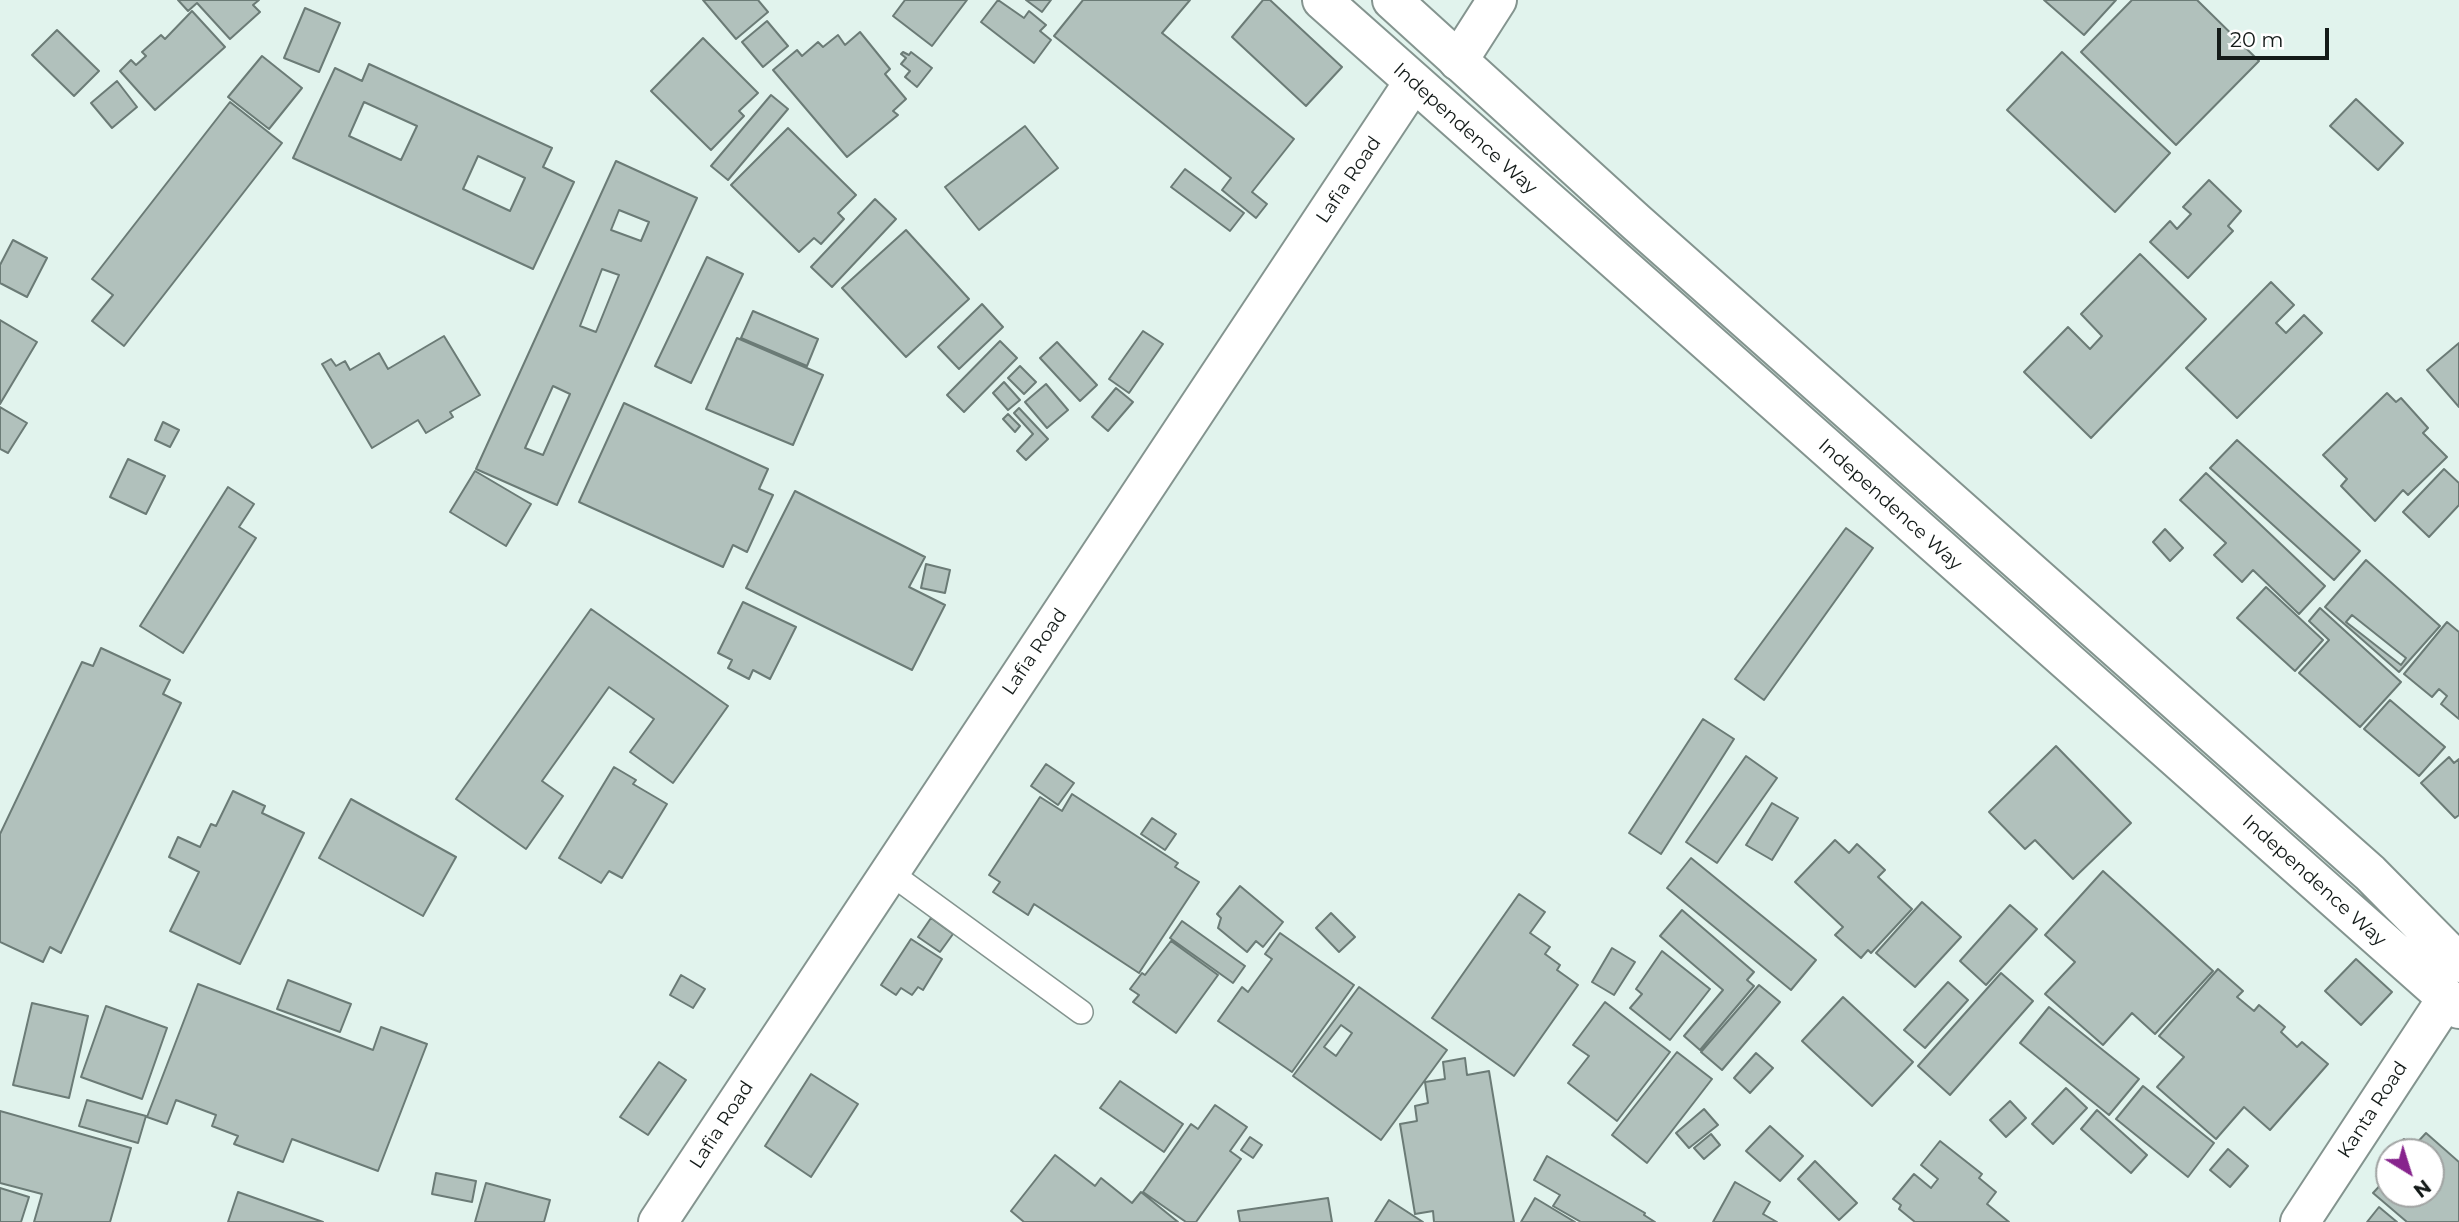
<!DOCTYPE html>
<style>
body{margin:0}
#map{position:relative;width:2459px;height:1222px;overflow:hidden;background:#e1f3ed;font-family:Montserrat,sans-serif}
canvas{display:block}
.north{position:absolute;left:2375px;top:1138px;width:70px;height:70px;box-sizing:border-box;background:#fff;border:2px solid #a1a4a3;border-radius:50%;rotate:142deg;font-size:19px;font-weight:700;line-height:28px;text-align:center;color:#141b19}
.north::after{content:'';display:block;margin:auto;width:24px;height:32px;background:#87248d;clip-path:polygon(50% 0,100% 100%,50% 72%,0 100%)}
.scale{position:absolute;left:2217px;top:28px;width:112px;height:32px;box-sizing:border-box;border:4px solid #141b19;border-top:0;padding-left:9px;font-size:21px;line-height:24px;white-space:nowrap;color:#141b19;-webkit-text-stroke:5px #fff;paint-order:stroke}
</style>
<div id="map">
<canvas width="2459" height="1222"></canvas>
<div class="north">N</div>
<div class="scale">20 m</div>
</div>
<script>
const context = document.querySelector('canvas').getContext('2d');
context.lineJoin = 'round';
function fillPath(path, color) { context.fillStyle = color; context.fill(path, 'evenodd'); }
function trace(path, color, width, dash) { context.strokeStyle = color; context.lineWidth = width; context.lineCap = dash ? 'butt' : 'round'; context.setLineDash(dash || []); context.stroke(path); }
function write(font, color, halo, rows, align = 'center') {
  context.font = font + ' Montserrat,sans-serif'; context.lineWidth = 5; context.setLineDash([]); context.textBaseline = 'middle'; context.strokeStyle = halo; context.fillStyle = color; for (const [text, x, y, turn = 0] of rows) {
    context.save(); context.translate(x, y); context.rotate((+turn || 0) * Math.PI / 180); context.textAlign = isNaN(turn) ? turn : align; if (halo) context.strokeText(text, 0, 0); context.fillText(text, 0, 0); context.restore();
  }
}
const building = new Path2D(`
 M 178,0 L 259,0 L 253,5 L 260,12 L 230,39 L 197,3 L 188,11 Z
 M 703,0 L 758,0 L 768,12 L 736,39 Z
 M 905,0 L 967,0 L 932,46 L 893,16 Z
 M 998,0 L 1024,18 L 1029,11 L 1046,25 L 1040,31 L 1051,40 L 1034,63 L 981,22 Z
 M 1026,0 L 1051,0 L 1042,12 Z
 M 1083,0 L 1190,0 L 1162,33 L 1294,139 L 1252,192 L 1267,204 L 1256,218 L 1222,190 L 1231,178 L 1054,36 Z
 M 1263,0 L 1270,0 L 1342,67 L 1306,106 L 1232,37 Z
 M 2044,0 L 2116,0 L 2084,35 Z
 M 2132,0 L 2197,0 L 2259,61 L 2176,145 L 2081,52 Z
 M 305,8 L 340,23 L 319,72 L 284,58 Z
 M 192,11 L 225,47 L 155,110 L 120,71 L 131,60 L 136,65 L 146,56 L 142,52 L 161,35 L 165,39 Z
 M 767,21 L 788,46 L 763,67 L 742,42 Z
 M 57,30 L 99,71 L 74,96 L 32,55 Z
 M 860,32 L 890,69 L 885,74 L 906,99 L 893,111 L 898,115 L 847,157 L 773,70 L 797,50 L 802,56 L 818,42 L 823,47 L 838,35 L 845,45 Z
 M 703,38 L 758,93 L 739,111 L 744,116 L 711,150 L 651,91 Z
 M 903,52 L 909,55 L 911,52 L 932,68 L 917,87 L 905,77 L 910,71 L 901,64 L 906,58 L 901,54 Z
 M 2062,52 L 2170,153 L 2115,212 L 2007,110 Z
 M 262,56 L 302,88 L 269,129 L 228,97 Z
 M 369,64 L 552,148 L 543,167 L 574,182 L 533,269 L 293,158 L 335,68 L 362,81 ZM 364,102 L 417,126 L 401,160 L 349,136 ZM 478,156 L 525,178 L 510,211 L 463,189 Z
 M 117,81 L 137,107 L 112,128 L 91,103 Z
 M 771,95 L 788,109 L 728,180 L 711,166 Z
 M 2356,99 L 2403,143 L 2378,170 L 2330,126 Z
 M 230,102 L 282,143 L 124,346 L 92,321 L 113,295 L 92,279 Z
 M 1025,126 L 1058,168 L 979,230 L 945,187 Z
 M 788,128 L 856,195 L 838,213 L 844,219 L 821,244 L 814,238 L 799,252 L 731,185 Z
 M 616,161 L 697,198 L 557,505 L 476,469 ZM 619,210 L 649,222 L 641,241 L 611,230 ZM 602,269 L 619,275 L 596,332 L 580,326 ZM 553,386 L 570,394 L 543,455 L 525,448 Z
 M 1185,169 L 1244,213 L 1230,231 L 1171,187 Z
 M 2209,180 L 2241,211 L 2228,226 L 2233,231 L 2188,278 L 2150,242 L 2170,221 L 2177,229 L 2191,214 L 2183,207 Z
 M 875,199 L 896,219 L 832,287 L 811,267 Z
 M 906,230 L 969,299 L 906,357 L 842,288 Z
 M 13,240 L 47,258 L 27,297 L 0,283 L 0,265 Z
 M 2140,254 L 2206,319 L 2091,438 L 2024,372 L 2068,327 L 2090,349 L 2102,336 L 2081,314 Z
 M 707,257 L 743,274 L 691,383 L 655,366 Z
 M 2271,282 L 2294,305 L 2276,323 L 2286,333 L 2304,315 L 2322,333 L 2237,418 L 2186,368 Z
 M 982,304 L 1003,327 L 959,369 L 938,347 Z
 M 753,311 L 818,339 L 807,366 L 741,338 Z
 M 0,320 L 37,342 L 0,404 Z
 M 1143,331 L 1163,344 L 1129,393 L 1109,379 Z
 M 444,336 L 480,395 L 450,412 L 453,417 L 426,433 L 418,420 L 372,448 L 322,364 L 331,359 L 336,366 L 345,361 L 350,370 L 379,353 L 388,369 Z
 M 737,338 L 823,375 L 793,445 L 706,409 Z
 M 1000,341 L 1017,358 L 964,412 L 947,395 Z
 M 1057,342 L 1097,385 L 1080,401 L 1040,358 Z
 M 2459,343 L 2459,407 L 2427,370 Z
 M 1020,366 L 1036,382 L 1024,394 L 1008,378 Z
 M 1004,382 L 1020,400 L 1008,410 L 993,393 Z
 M 1046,384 L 1068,410 L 1047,428 L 1025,402 Z
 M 1116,388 L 1133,402 L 1108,431 L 1092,417 Z
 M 2387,393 L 2396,402 L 2401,398 L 2428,428 L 2423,433 L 2447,457 L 2408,495 L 2403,490 L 2375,521 L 2341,486 L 2347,479 L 2323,455 Z
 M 624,403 L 768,469 L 759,489 L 773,495 L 747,552 L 733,545 L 723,567 L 579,502 Z
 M 0,407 L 27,423 L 8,453 L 0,449 Z
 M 1019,408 L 1048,439 L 1026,460 L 1017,451 L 1033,434 L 1014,413 Z
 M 1008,414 L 1020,426 L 1015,432 L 1003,419 Z
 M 163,422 L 179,430 L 170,447 L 155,440 Z
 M 2237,440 L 2360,551 L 2334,580 L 2210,468 Z
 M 128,459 L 165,476 L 146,514 L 110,497 Z
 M 2444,469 L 2459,483 L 2459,505 L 2429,537 L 2403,512 Z
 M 475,471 L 531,504 L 506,546 L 450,512 Z
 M 2206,473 L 2325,586 L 2299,614 L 2253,570 L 2242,582 L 2214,555 L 2226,543 L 2180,500 Z
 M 228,487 L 254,504 L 239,527 L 256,538 L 183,653 L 140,626 Z
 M 795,491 L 925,557 L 909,587 L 945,605 L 912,670 L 746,588 Z
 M 1846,528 L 1873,548 L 1764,700 L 1735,679 Z
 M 2165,529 L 2183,548 L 2170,561 L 2153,542 Z
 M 2366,560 L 2440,626 L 2399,672 L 2325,607 ZM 2352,615 L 2406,658 L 2401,665 L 2346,622 Z
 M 926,564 L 950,570 L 945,593 L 921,588 Z
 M 2266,587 L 2323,640 L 2295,671 L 2237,618 Z
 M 743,602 L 796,627 L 770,679 L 753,670 L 749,679 L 728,668 L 732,660 L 718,653 Z
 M 2320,608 L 2401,682 L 2360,727 L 2299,673 L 2329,640 L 2309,621 Z
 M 591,609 L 728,706 L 673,783 L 630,752 L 654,719 L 609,687 L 542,781 L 563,796 L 526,849 L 456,799 Z
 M 2447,622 L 2459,632 L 2459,719 L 2441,704 L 2447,696 L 2439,689 L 2432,697 L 2404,674 Z
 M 101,648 L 170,680 L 163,694 L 181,703 L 61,953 L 50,947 L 43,962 L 0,942 L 0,834 L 82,662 L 93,666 Z
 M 2390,700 L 2445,747 L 2419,776 L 2364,729 Z
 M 1703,719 L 1734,739 L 1661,854 L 1629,833 Z
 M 2056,746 L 2131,823 L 2073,879 L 2035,840 L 2025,849 L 1989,812 Z
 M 1746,756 L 1777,778 L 1717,863 L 1686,842 Z
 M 2449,757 L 2454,763 L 2459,759 L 2459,815 L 2455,818 L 2421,783 Z
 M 1046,764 L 1074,783 L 1058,805 L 1031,786 Z
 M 614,767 L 636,780 L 633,784 L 667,804 L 622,878 L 609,871 L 601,883 L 559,858 Z
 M 233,791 L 265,806 L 262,813 L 304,833 L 240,964 L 170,931 L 199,872 L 169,857 L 178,837 L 200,847 L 211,824 L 216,826 Z
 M 1072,794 L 1178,863 L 1175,867 L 1199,882 L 1139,973 L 1034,904 L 1028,915 L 993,892 L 1000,882 L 989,875 L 1040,797 L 1062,811 Z
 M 351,799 L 456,857 L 423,916 L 319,858 Z
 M 1772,803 L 1798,818 L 1772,860 L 1746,845 Z
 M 1152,818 L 1176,834 L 1165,850 L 1141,834 Z
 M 1835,840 L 1849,853 L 1857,844 L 1885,870 L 1878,877 L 1912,909 L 1871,953 L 1868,950 L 1861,958 L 1835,935 L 1843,927 L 1795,882 Z
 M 1691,858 L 1816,960 L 1791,990 L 1667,888 Z
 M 2103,871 L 2213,971 L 2155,1034 L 2132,1013 L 2103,1045 L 2045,994 L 2075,962 L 2045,935 Z
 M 1240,886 L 1283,922 L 1263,947 L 1256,941 L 1247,952 L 1218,928 L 1221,918 L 1217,914 Z
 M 1519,894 L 1545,912 L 1530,933 L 1550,947 L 1545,954 L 1560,965 L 1557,970 L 1578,985 L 1514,1076 L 1432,1018 Z
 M 1922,902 L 1961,937 L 1915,987 L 1876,953 Z
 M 2010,905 L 2037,929 L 1986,985 L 1960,961 Z
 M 1682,910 L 1754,972 L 1747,980 L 1754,986 L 1700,1050 L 1684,1036 L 1723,990 L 1660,936 Z
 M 1331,913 L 1355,937 L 1339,952 L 1316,928 Z
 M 931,918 L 953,934 L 940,952 L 918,937 Z
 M 1182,921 L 1245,966 L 1233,983 L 1170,938 Z
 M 1280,933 L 1354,985 L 1292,1072 L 1218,1021 L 1242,987 L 1248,992 L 1272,959 L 1265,954 Z
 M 911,939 L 942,959 L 923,990 L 918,987 L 912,995 L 901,988 L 896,995 L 881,985 Z
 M 1171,941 L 1218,975 L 1176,1033 L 1133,1002 L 1139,995 L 1130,989 L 1142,973 L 1145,975 Z
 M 1612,948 L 1635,962 L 1614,995 L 1592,982 Z
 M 1662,951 L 1710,989 L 1670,1040 L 1630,1008 L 1642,994 L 1636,989 Z
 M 2356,959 L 2392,992 L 2361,1025 L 2325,991 Z
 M 2218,969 L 2243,991 L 2237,997 L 2254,1011 L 2259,1005 L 2285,1027 L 2281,1032 L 2297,1047 L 2302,1042 L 2328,1064 L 2270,1130 L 2244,1107 L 2216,1139 L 2157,1087 L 2184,1057 L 2159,1036 Z
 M 2001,973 L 2033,1001 L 1950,1095 L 1918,1066 Z
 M 681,975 L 705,989 L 693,1008 L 670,995 Z
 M 288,980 L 351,1004 L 340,1032 L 277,1009 Z
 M 1948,982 L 1968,1000 L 1925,1048 L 1904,1030 Z
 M 198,984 L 373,1050 L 381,1027 L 427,1044 L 378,1171 L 292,1139 L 283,1162 L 234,1144 L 238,1136 L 212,1126 L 216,1115 L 176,1100 L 167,1124 L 147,1117 Z
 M 1759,985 L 1780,1002 L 1722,1070 L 1701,1052 Z
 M 1359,987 L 1447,1050 L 1381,1140 L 1293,1076 ZM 1341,1025 L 1352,1033 L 1336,1056 L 1324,1047 Z
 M 1843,997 L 1913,1062 L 1872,1106 L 1802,1041 Z
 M 1605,1002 L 1670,1052 L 1617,1121 L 1568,1083 L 1589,1056 L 1573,1045 Z
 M 32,1003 L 88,1016 L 69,1098 L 13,1085 Z
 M 106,1006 L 167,1028 L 142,1099 L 81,1077 Z
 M 2049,1007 L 2139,1079 L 2109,1115 L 2020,1043 Z
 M 1677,1052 L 1712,1079 L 1647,1163 L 1612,1135 Z
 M 1756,1053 L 1773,1068 L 1750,1093 L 1734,1078 Z
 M 1465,1058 L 1467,1075 L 1489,1071 L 1514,1222 L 1434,1222 L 1433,1211 L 1415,1214 L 1400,1124 L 1417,1121 L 1415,1106 L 1428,1103 L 1425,1082 L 1445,1079 L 1443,1062 Z
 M 659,1062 L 686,1080 L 648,1135 L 620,1117 Z
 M 811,1074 L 858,1104 L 811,1177 L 765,1146 Z
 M 1120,1081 L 1183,1124 L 1164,1152 L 1100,1108 Z
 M 2143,1086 L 2214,1143 L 2188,1177 L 2116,1119 Z
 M 2066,1088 L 2087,1108 L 2053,1144 L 2032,1124 Z
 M 87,1100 L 146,1116 L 138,1143 L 79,1126 Z
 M 2010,1101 L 2026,1118 L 2006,1137 L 1990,1120 Z
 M 1215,1105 L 1247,1127 L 1230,1151 L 1241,1159 L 1196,1222 L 1186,1222 L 1143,1192 L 1191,1124 L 1198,1129 Z
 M 1704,1109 L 1718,1125 L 1689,1148 L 1676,1133 Z
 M 2097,1110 L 2147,1155 L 2131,1173 L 2081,1129 Z
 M 0,1111 L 131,1148 L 110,1222 L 34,1222 L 42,1194 L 0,1183 Z
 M 1770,1126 L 1803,1156 L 1780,1181 L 1746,1151 Z
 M 2426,1133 L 2459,1162 L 2459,1222 L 2407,1222 L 2373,1193 L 2387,1178 L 2377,1169 L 2389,1156 L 2389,1194 L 2431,1194 L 2431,1152 L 2393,1152 L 2404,1139 L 2413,1147 Z
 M 1711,1134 L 1720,1145 L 1704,1159 L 1694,1148 Z
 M 1250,1137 L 1262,1145 L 1253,1158 L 1241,1150 Z
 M 1940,1141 L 1982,1174 L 1979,1178 L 1996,1192 L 1987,1204 L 2009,1222 L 1915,1222 L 1899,1209 L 1901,1205 L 1893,1199 L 1914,1174 L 1931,1188 L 1938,1179 L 1921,1165 Z
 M 2228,1149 L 2248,1166 L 2230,1187 L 2210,1170 Z
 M 1055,1155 L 1095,1186 L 1101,1178 L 1132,1203 L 1141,1192 L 1178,1222 L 1024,1222 L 1011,1211 Z
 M 1547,1156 L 1645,1213 L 1644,1215 L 1655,1222 L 1581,1222 L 1553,1206 L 1560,1195 L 1534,1180 Z
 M 1815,1161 L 1857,1203 L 1839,1220 L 1798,1179 Z
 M 436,1173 L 476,1181 L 472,1202 L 432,1194 Z
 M 1735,1182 L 1770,1202 L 1763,1214 L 1777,1222 L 1713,1222 Z
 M 486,1183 L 550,1200 L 544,1222 L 475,1222 Z
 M 0,1188 L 29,1197 L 21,1222 L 0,1222 Z
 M 238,1192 L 323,1222 L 228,1222 Z
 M 1328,1198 L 1332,1222 L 1240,1222 L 1238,1211 Z
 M 1535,1198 L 1575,1222 L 1521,1222 Z
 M 1389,1200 L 1423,1222 L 1375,1222 Z
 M 2379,1207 L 2397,1222 L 2367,1222 Z`);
const service = new Path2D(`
 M 889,872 L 1081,1012`);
const minor = new Path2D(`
 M 1458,61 L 1497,0
 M 658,1222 L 1413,83
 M 2300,1222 L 2447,998`);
const secondary = new Path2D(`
 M 1322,0 L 2459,1009
 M 1392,0 L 1636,222 L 2370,873 L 2459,963`);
const streetNames = [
 ["Independence Way",1465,129,42],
 ["Lafia Road",1349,180,-56],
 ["Independence Way",1890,505,42],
 ["Lafia Road",1035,652,-56],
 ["Independence Way",2314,881,42],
 ["Kanta Road",2373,1110,-57],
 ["Lafia Road",722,1125,-57]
];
fillPath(building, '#b1c1bc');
trace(building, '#6b7b76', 2);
trace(service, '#84948f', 26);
trace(minor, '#84948f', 42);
trace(secondary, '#84948f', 42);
trace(service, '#fff', 23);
trace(minor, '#fff', 38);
trace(secondary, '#fff', 38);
write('19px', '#141b19', '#fff', streetNames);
</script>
